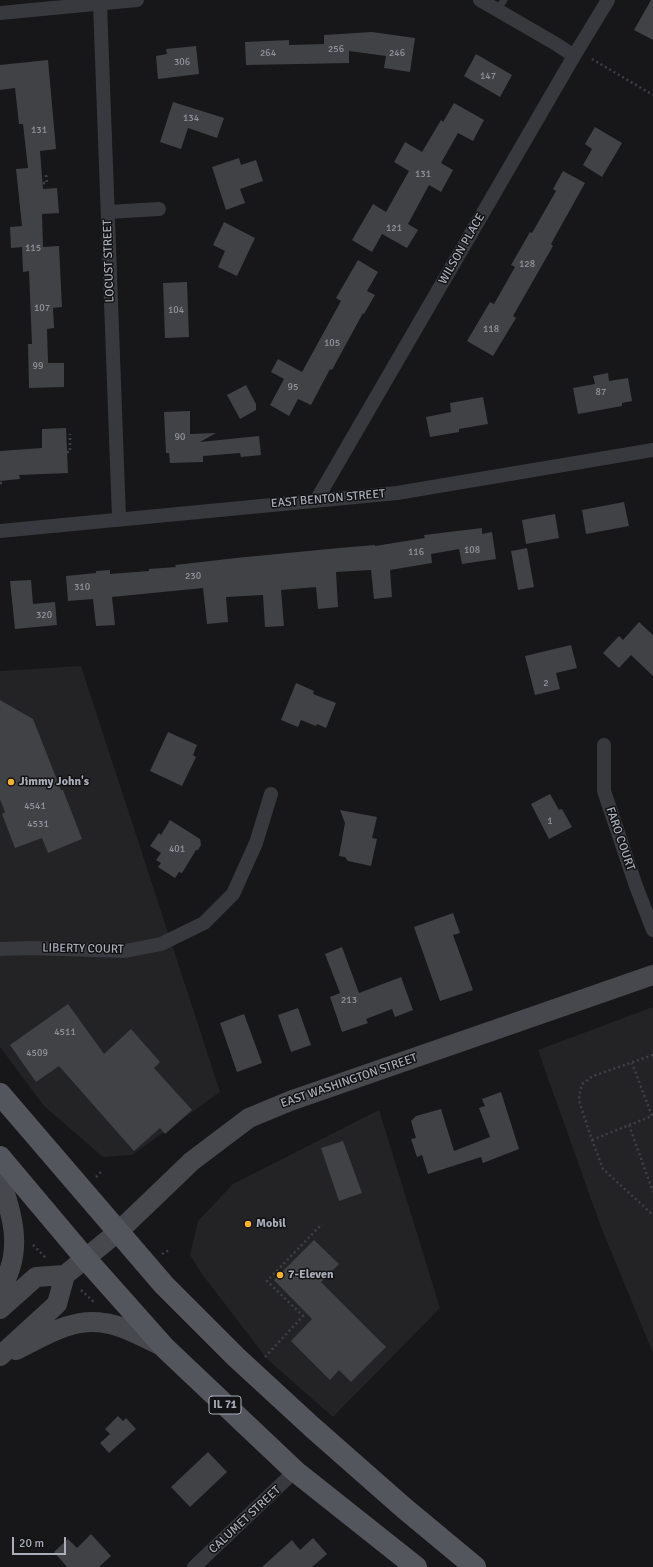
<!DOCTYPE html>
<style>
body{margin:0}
#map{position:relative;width:653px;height:1567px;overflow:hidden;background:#171719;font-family:Signika,sans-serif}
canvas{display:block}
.scale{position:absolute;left:12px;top:1537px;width:54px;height:18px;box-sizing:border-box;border:2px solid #a9aeb9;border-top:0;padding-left:5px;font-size:12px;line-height:14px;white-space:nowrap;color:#a9aeb9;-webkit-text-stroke:3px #121214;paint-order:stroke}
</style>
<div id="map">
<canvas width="653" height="1567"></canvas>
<div class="scale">20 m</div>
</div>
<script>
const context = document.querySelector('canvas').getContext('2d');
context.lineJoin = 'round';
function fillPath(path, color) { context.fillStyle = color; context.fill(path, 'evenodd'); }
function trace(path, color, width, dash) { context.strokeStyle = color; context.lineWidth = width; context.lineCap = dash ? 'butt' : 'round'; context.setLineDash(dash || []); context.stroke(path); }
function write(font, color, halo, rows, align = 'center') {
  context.font = font + ' Signika,sans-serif'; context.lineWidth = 3; context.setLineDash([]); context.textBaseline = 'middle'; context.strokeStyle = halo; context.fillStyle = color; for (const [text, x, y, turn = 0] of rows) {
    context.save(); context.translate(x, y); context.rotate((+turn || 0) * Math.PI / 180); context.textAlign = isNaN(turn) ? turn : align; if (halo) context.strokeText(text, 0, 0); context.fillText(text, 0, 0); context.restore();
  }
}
const built = new Path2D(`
 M 81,666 L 220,1092 L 132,1155 L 103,1157 L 44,1106 L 0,1047 L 0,671 Z
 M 653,1007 L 653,1353 L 601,1227 L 538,1050 Z
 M 379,1110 L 440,1308 L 333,1417 L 267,1359 L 202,1274 L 190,1255 L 198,1221 L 233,1184 Z`);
const building = new Path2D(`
 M 651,0 L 653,0 L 653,40 L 634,30 Z
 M 372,32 L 415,38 L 410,72 L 384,68 L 386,56 L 349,51 L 349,63 L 246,65 L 245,42 L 289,40 L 289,45 L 324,44 L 324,35 Z
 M 196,46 L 199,74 L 158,79 L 156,56 L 167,54 L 166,49 Z
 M 476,54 L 512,75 L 500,97 L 464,76 Z
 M 48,60 L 56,149 L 40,151 L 43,189 L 57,188 L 59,213 L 42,214 L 43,247 L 59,246 L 62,307 L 53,308 L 54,328 L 47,329 L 48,363 L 64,363 L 64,387 L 29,388 L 28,344 L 32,344 L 29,271 L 23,272 L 22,247 L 11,248 L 10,227 L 22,226 L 16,169 L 28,168 L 23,124 L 19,124 L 15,88 L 0,90 L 0,65 Z
 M 173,102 L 224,118 L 217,138 L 188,128 L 181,149 L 160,142 Z
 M 454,103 L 484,120 L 473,141 L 458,133 L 441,163 L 453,170 L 441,192 L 429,185 L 408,224 L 418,230 L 407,248 L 382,234 L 372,252 L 352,240 L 373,204 L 386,212 L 409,171 L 394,162 L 405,142 L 422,152 L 441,120 L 443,122 Z
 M 595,127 L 622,143 L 602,177 L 583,165 L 592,149 L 585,144 Z
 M 239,158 L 241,165 L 256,160 L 263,181 L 240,189 L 245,203 L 226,210 L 212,167 Z
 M 563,171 L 585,183 L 551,244 L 553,246 L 513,316 L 516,318 L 493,356 L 467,341 L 490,302 L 494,304 L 515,267 L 511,265 L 530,232 L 532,233 L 556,191 L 553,189 Z
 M 224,222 L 255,238 L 237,276 L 218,267 L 225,251 L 213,245 Z
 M 358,260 L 378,272 L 367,291 L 375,295 L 364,314 L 363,313 L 332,370 L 330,369 L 311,405 L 298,399 L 289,416 L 270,405 L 284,379 L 271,372 L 278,359 L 302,372 L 341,301 L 336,298 Z
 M 187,282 L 189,337 L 165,338 L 163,283 Z
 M 608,373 L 609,381 L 628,378 L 632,401 L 622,403 L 622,406 L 578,414 L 573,388 L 595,384 L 593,376 Z
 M 246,385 L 256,404 L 256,410 L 240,419 L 227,395 Z
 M 483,397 L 488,424 L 459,429 L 459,432 L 430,437 L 426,417 L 451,412 L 450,403 Z
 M 190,411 L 190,434 L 216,433 L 200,442 L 259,436 L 261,455 L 241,457 L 240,453 L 203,456 L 203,462 L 170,463 L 169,453 L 166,453 L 164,412 Z
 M 66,428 L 68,473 L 19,475 L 20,479 L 0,481 L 0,451 L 42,448 L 42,429 Z
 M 624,502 L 629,526 L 586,534 L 582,510 Z
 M 555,514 L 559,538 L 526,544 L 522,520 Z
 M 482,528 L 482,534 L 492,532 L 496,559 L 462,564 L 459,549 L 431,554 L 432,563 L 390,570 L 392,597 L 374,599 L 371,570 L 336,572 L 338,607 L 318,609 L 316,587 L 281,590 L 284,626 L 265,627 L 263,595 L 226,597 L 228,622 L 207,624 L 203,588 L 112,597 L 115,625 L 96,626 L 93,599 L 68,601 L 66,576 L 96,573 L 96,571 L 110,570 L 110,574 L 149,571 L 149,569 L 176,567 L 175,565 L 236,558 L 339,548 L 375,545 L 375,546 L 425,538 L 424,535 Z
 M 527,548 L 534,587 L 518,590 L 511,551 Z
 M 31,580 L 33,604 L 55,602 L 57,625 L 15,629 L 10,581 Z
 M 639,622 L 653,635 L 653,676 L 631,655 L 619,668 L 603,653 L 619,636 L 623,640 Z
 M 571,645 L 577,668 L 556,673 L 560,689 L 535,695 L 525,656 Z
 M 296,683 L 314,691 L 313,694 L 336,703 L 326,728 L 317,724 L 316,726 L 301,720 L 298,727 L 281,720 Z
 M 0,700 L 33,719 L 61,790 L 63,790 L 82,839 L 48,853 L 42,838 L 15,848 L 2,814 L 5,812 L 0,799 Z
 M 168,732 L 197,745 L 193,755 L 196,757 L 182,786 L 150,771 Z
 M 550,794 L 559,810 L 562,809 L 572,827 L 549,839 L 531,804 Z
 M 340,810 L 377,817 L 372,838 L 377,839 L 371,866 L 348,861 L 345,857 L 339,856 L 345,823 Z
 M 170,820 L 200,839 L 201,845 L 198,850 L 196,850 L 182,873 L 179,872 L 175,878 L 158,867 L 161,863 L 156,860 L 161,853 L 150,846 L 159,833 L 161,835 Z
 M 453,913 L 460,933 L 453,935 L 473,990 L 440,1001 L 414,927 Z
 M 342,947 L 359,993 L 401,977 L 413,1010 L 395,1017 L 392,1009 L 366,1019 L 368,1023 L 342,1032 L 330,997 L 340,993 L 325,954 Z
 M 68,1004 L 104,1054 L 131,1029 L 160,1062 L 154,1068 L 192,1110 L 165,1134 L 160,1128 L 134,1151 L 59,1066 L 36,1082 L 10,1045 Z
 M 298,1008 L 311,1045 L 291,1052 L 278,1015 Z
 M 244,1014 L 262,1063 L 237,1072 L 220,1023 Z
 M 501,1092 L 519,1149 L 483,1163 L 481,1157 L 428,1174 L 422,1155 L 417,1157 L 411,1139 L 416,1138 L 411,1121 L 416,1116 L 441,1109 L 454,1151 L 490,1137 L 479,1108 L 485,1106 L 482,1099 Z
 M 343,1141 L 362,1193 L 339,1201 L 321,1148 Z
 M 314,1240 L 339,1264 L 321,1282 L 386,1347 L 351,1382 L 339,1370 L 330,1380 L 291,1341 L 312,1319 L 274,1280 Z
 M 118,1416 L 123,1421 L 126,1418 L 136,1429 L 109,1453 L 100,1443 L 110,1434 L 105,1429 Z
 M 208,1452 L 227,1472 L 190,1507 L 171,1487 Z
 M 91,1534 L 111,1556 L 99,1567 L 67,1567 L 54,1552 L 68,1539 L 77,1548 Z
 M 313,1538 L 327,1554 L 312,1567 L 262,1567 L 292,1540 L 300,1550 Z`);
const path = new Path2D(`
 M 592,59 L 653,95
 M 43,183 L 47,183 L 46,175
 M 67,452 L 70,452 L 70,434
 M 0,483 L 2,483 L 2,480
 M 653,1055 L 593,1076 L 582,1084 L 579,1096 L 580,1104 L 592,1140 L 603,1169 L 653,1215
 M 629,1125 L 653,1192
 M 592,1140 L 652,1116 L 632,1063
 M 96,1177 L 102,1171
 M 33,1245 L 46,1258
 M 162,1254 L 169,1250
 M 81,1290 L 95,1303
 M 265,1357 L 303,1316 L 267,1281 L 322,1224`);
const lane = new Path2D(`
 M 497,10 L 504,0`);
const street = new Path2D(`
 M 480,0 L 556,44 L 574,56
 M 100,4 L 119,518
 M 0,13 L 137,0
 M 108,212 L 159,209
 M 317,499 L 574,56 L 608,0
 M 0,531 L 397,493 L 653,450
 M 604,745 L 604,791 L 636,886 L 653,930
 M 0,949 L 31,948 L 125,951 L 161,944 L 204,923 L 233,894 L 256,843 L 271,794
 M 194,1567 L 295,1471`);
const secondary = new Path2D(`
 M 0,1178 C 13,1217 24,1252 0,1290
 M 0,1309 L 36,1277 L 65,1275
 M 16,1350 C 43,1337 73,1317 104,1323 C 125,1326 144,1338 164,1347
 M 0,1356 L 57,1304 L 65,1275 L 119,1231 L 192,1161 L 249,1118 L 290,1101 L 653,975`);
const primary = new Path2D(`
 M 0,1094 L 164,1285 L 236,1357 L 312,1427 L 404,1508 L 475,1567
 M 0,1157 L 85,1258 L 165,1348 L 295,1471 L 416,1567`);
const markers = [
 [11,782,4,"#f4b133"],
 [248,1224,4,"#f4b133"],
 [280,1275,4,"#f4b133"]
];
const numberNames = [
 ["256",336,49],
 ["264",268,53],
 ["246",397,53],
 ["306",182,62],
 ["147",488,76],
 ["134",191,118],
 ["131",39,130],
 ["131",423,174],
 ["121",394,228],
 ["115",33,248],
 ["128",527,264],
 ["107",42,308],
 ["104",176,310],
 ["118",491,329],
 ["105",332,343],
 ["99",38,366],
 ["95",293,387],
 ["87",601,392],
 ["90",180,437],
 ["108",472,550],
 ["116",416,552],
 ["230",193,576],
 ["310",82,587],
 ["320",44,615],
 ["2",546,683],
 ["4541",35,806],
 ["1",550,821],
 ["4531",38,824],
 ["401",177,849],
 ["213",349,1000],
 ["4511",65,1032],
 ["4509",37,1053]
];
const shields = [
 [225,1405,32]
];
const shieldNames = [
 ["IL 71",225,1405]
];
const streetNames = [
 ["WILSON PLACE",462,249,-60],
 ["LOCUST STREET",109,261,-92],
 ["EAST BENTON STREET",328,499,-5],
 ["FARO COURT",620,839,71],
 ["LIBERTY COURT",83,949,1],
 ["EAST WASHINGTON STREET",349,1081,-19],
 ["CALUMET STREET",245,1520,-43]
];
const poiNames = [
 ["Jimmy John's",19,782],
 ["Mobil",256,1224],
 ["7-Eleven",288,1275]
];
fillPath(built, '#232326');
fillPath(building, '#414246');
trace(path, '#3e4045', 2.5, [2, 3]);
trace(lane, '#38393e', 7);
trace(street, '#38393e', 14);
trace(secondary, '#46484e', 20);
trace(primary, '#54565d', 22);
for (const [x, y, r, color] of markers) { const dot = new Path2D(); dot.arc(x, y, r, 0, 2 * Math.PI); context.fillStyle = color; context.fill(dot); trace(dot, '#121214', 1.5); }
write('10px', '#8f939c', null, numberNames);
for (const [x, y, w] of shields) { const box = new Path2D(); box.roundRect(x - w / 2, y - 9, w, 18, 3); context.fillStyle = '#121214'; context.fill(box); trace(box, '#a9aeb9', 1); }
write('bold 11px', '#a9aeb9', null, shieldNames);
write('12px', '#a9aeb9', '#121214', streetNames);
write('bold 12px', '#a9aeb9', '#121214', poiNames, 'left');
</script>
